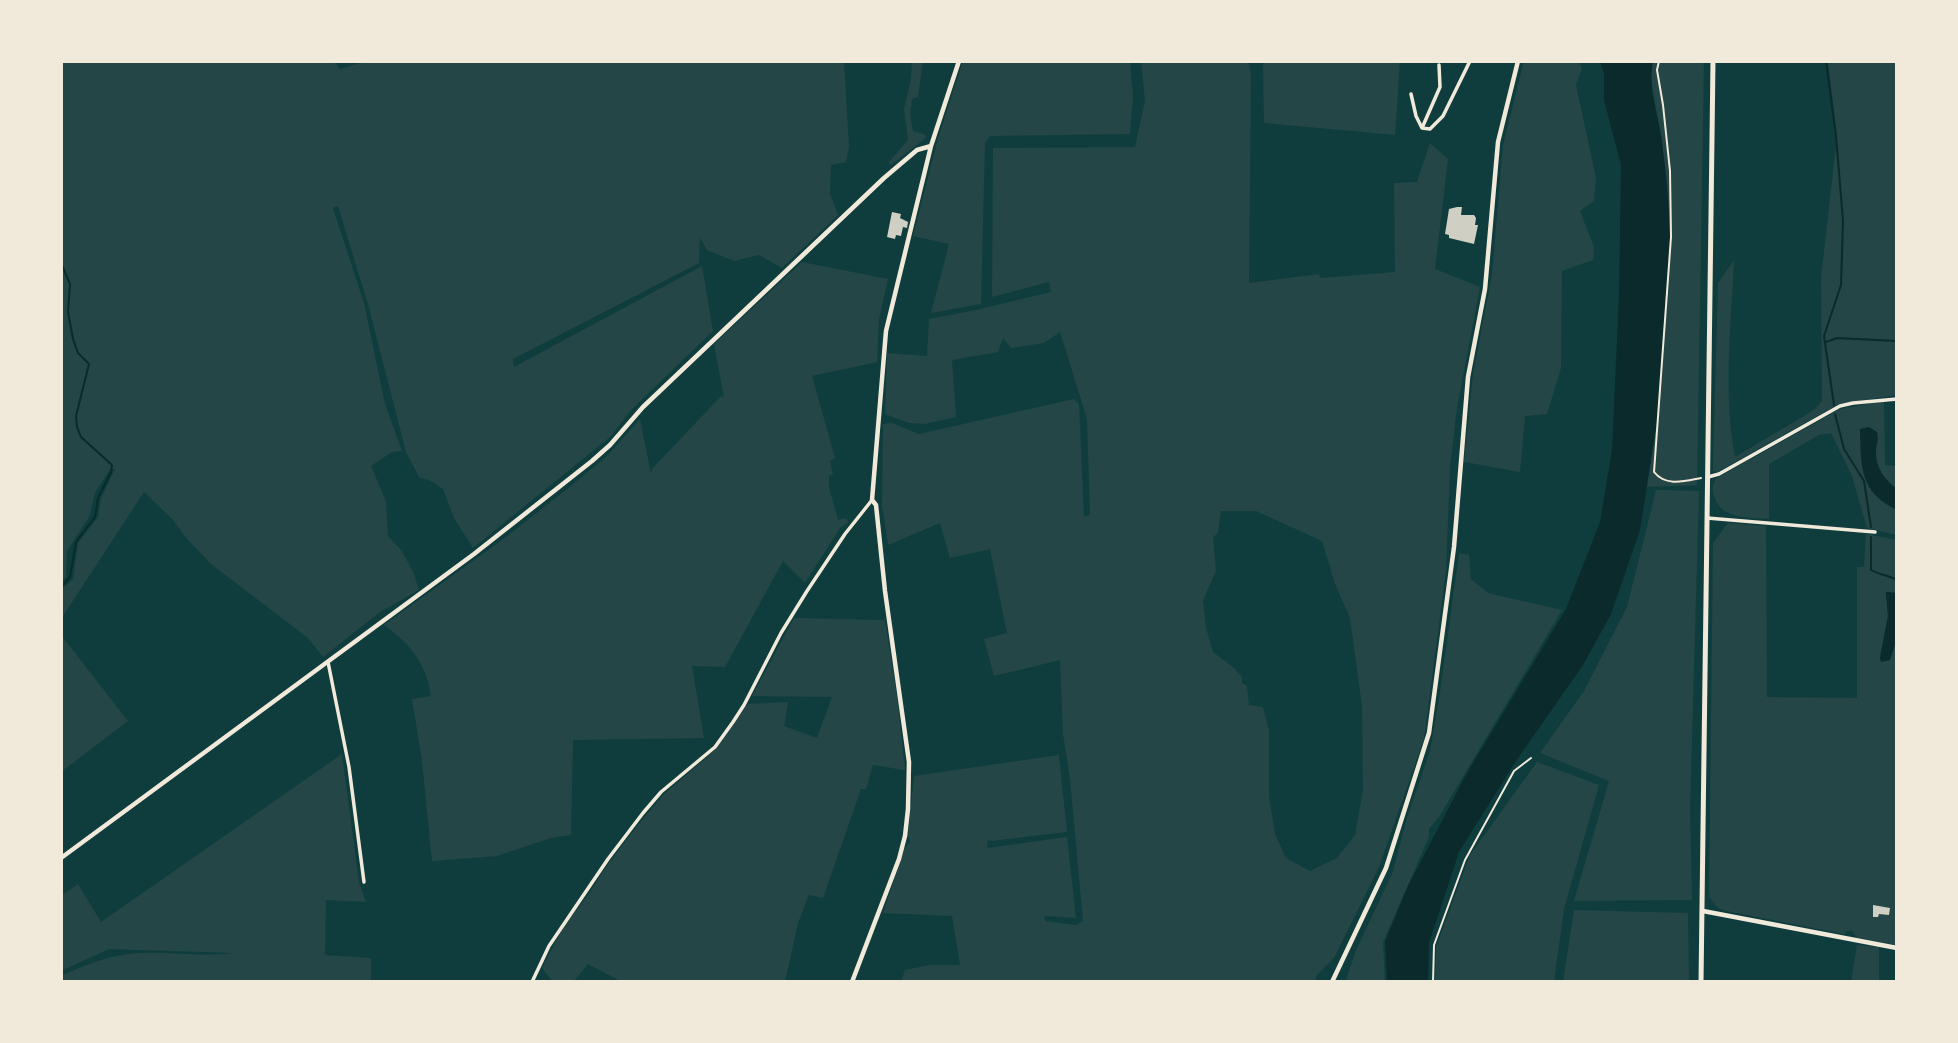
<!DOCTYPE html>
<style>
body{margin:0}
#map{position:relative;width:1958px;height:1043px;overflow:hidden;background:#0f3d3e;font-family:"DejaVu Sans",sans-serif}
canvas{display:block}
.frame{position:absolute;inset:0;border:63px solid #f1e9da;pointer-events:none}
</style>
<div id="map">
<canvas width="1958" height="1043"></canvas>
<div class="frame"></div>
</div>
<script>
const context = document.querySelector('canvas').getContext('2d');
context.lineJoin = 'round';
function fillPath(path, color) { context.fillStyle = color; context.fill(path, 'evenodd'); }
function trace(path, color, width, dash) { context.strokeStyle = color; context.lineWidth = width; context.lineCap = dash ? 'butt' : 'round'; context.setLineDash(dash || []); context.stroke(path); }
const green = new Path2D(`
 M 61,61 L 334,61 L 340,69 L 367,61 L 844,61 L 849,147 L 846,162 L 831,165 L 830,194 L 838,215 L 782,268 L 759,255 L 734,261 L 707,250 L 700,238 L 699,263 L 513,359 L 514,367 L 702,266 L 713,331 L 631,410 L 610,437 L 473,548 L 454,518 L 443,489 L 431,481 L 419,477 L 406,452 L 369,308 L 338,206 L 333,208 L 364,303 L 385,404 L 402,451 L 392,452 L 371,466 L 386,501 L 388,536 L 402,551 L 414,574 L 419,590 L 380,612 L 323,657 L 308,638 L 211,564 L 187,539 L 173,520 L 144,492 L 61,619 L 61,590 L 73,579 L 78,543 L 98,517 L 101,499 L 115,469 L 110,469 L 95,493 L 89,517 L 67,551 L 66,577 L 61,581 Z
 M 912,61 L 923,61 L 918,97 L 912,99 L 910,115 L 913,131 L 924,134 L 927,137 L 891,165 L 888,163 L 908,140 L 904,109 L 911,79 Z
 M 963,61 L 1130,61 L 1133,97 L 1130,134 L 990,136 L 985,143 L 981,304 L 931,313 L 949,244 L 913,236 L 939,135 Z
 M 1141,61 L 1248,61 L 1251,74 L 1249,283 L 1319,274 L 1320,278 L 1395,272 L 1394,183 L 1417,182 L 1430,143 L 1448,159 L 1435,269 L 1480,287 L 1457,408 L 1450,467 L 1446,571 L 1424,739 L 1379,867 L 1334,958 L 1317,975 L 1315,982 L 901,982 L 905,970 L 930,965 L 960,965 L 952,916 L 883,913 L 905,848 L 910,842 L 908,835 L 914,776 L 1059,755 L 1067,832 L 991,841 L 988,840 L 987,848 L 1067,837 L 1076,918 L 1044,916 L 1045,921 L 1076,925 L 1083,921 L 1070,779 L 1063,734 L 1060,660 L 994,676 L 984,639 L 1007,633 L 990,549 L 950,558 L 940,523 L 888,545 L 882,506 L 883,424 L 892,423 L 919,434 L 1074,399 L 1079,404 L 1084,517 L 1090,515 L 1087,419 L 1060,332 L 1044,343 L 1011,348 L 1003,338 L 998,352 L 952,360 L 956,417 L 925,424 L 909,423 L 885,414 L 887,353 L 927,356 L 929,319 L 976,310 L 1051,292 L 1049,282 L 992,297 L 993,148 L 1135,147 L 1145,101 ZM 1221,511 L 1256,511 L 1322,541 L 1335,584 L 1350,618 L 1362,706 L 1363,790 L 1355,835 L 1337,858 L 1310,871 L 1286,858 L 1275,834 L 1269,796 L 1269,730 L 1263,707 L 1249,705 L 1247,686 L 1242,683 L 1242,677 L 1234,668 L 1213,652 L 1206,628 L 1203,600 L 1216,571 L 1213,538 L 1218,532 Z
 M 1263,61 L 1400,61 L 1395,135 L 1264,123 Z
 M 1524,61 L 1579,61 L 1582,69 L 1576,85 L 1596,178 L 1594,201 L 1580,211 L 1594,247 L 1593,260 L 1562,271 L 1561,368 L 1547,414 L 1525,416 L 1520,472 L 1464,462 L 1473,374 L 1492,275 L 1503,145 Z
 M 1653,61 L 1704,61 L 1697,485 L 1647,487 L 1657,421 L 1670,235 L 1662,139 L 1650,77 Z
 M 1828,61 L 1897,61 L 1897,395 L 1839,404 L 1717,472 L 1713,471 L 1713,461 L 1718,283 L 1734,260 C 1731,324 1723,393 1735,457 L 1814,410 L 1822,401 L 1821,278 L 1837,137 Z
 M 802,262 L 888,279 L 879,319 L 877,362 L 812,376 L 835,458 L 830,461 L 833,474 L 829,476 L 829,487 L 838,520 L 845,518 L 849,522 L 840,528 L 805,583 L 783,561 L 725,667 L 692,666 L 704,738 L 573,740 L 571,835 L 551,838 L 497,856 L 432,861 L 422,761 L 412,699 L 431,696 C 427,665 410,643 384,625 L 502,540 L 566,490 L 606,457 L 640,419 L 651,474 L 652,469 L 721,396 L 724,398 L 714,344 Z
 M 1884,401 L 1885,465 L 1897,466 L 1897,535 L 1867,528 L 1852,476 L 1831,433 L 1819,435 L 1769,464 L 1769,519 C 1750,517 1724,520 1715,499 C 1712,491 1711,484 1717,478 L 1840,409 Z
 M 1656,490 L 1699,491 L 1690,808 L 1692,900 L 1574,901 L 1609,781 L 1540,753 L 1584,691 L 1627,607 Z
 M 1728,523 L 1766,526 L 1767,697 L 1857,698 L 1857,567 L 1864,567 L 1866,534 L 1897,540 L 1897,593 L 1886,592 L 1888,616 L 1880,658 L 1890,660 L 1897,638 L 1897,945 L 1857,938 L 1852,931 L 1847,931 L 1844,934 L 1726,911 L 1718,908 L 1709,897 L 1713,543 Z
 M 1459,553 L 1469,555 L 1471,579 L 1488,593 L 1562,610 L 1439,817 L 1429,829 L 1429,837 L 1383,942 L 1385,982 L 1345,982 L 1357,948 L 1392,874 L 1407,818 L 1430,751 L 1439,699 Z
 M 794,618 L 885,620 L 897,696 L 905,769 L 904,770 L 873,765 L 866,789 L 861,789 L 823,898 L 809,895 L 798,923 L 785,982 L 622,982 L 588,964 L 573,982 L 553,982 L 542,968 L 564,926 L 588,895 L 608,864 L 638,825 L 663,795 L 714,751 L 748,704 L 788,702 L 784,726 L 817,738 L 832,697 L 752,696 Z
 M 61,635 L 128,721 L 61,772 Z
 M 342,754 L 359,882 L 366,902 L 326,900 L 325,955 L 371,958 L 371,982 L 61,982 L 61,976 C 83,966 104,957 129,954 C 163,950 197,958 234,953 L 109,949 L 61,971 L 61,896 L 78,884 L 101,922 Z
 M 1537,762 L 1599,785 L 1564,909 L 1554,982 L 1435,982 L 1436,947 L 1470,855 Z
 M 1574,910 L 1688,913 L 1689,982 L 1563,982 Z
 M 1857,945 L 1879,947 L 1879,982 L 1851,982 Z`);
const water = new Path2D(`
 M 1600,61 L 1653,61 C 1648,87 1657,111 1661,137 C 1666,169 1669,202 1670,235 L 1657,421 L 1640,530 L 1611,614 L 1583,665 L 1516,761 L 1459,852 L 1429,943 L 1428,982 L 1387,982 L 1385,942 L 1408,886 L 1467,773 L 1566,609 L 1600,522 L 1612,450 L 1619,295 L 1621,165 L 1604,100 L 1604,74 Z
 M 1869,427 L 1877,432 C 1879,439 1877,443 1876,449 C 1875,467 1884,479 1897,489 L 1897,510 C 1859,492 1861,466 1860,429 Z
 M 1886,592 L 1897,593 L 1897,638 L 1890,660 L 1881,662 L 1880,658 L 1888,616 Z`);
const stream = new Path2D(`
 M 1826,61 L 1836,136 L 1843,221 L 1841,285 L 1824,336 L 1834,405
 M 61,263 L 70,284 L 68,312 L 73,339 L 78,353 L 89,364 L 76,416 L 77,427 L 81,437 L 112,465 L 111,472 L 98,498 L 95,517 L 76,542 L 70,577 L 61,587
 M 1826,342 L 1837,338 L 1897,341
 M 1835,414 L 1844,449 L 1864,481 L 1871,527
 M 1871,537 L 1871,570 C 1880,575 1888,575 1897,580`);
const building = new Path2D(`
 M 1457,207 L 1462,207 L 1461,215 L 1474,215 L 1476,218 L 1475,225 L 1478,225 L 1474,244 L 1449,238 L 1449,235 L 1445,234 L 1449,209 Z
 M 892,212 L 901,214 L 900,218 L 908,222 L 907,228 L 903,227 L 901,236 L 896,235 L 895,239 L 887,237 Z
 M 1873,905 L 1890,908 L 1889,915 L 1879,914 L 1878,917 L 1873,917 Z`);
const path = new Path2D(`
 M 1659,61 L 1657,70 L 1663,105 L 1670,171 L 1671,237 L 1654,472 C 1666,487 1685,481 1701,478
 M 1433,982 L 1434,945 L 1465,860 L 1514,771 L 1531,758`);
const minor = new Path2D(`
 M 1439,65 L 1440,87 L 1422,128 L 1430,129 L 1443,116 L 1470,61
 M 1411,94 L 1416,116 L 1422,128
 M 1708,477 L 1719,474 L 1840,406 L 1853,403 L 1897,399
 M 1707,518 L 1875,532
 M 328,662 L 349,767 L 364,882
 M 532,982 L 549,946 L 608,859 L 643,813 L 661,792 L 715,747 L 733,722 L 744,705 L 781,633 L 807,591 L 845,534 L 872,500`);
const tertiary = new Path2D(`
 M 61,858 L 474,554 L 592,461 L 610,445 L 643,407 L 884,178 L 917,150 L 931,146
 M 1703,911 L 1897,948
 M 852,982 L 899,859 L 905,836 L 908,809 L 909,762 L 885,591 L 876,505 L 872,500 L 886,331 L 931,146 L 959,61
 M 1332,982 L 1386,868 L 1429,733 L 1454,547 L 1468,377 L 1485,289 L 1498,142 L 1518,61`);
const trunk = new Path2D(`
 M 1701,982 L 1713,61`);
fillPath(green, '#244646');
fillPath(water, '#0a2a2b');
trace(stream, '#0a2a2b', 2);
fillPath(building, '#cfcfc3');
trace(path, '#f1e9da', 2);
trace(minor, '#f1e9da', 3.5);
trace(tertiary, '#f1e9da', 4.5);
trace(trunk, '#f1e9da', 5);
</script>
